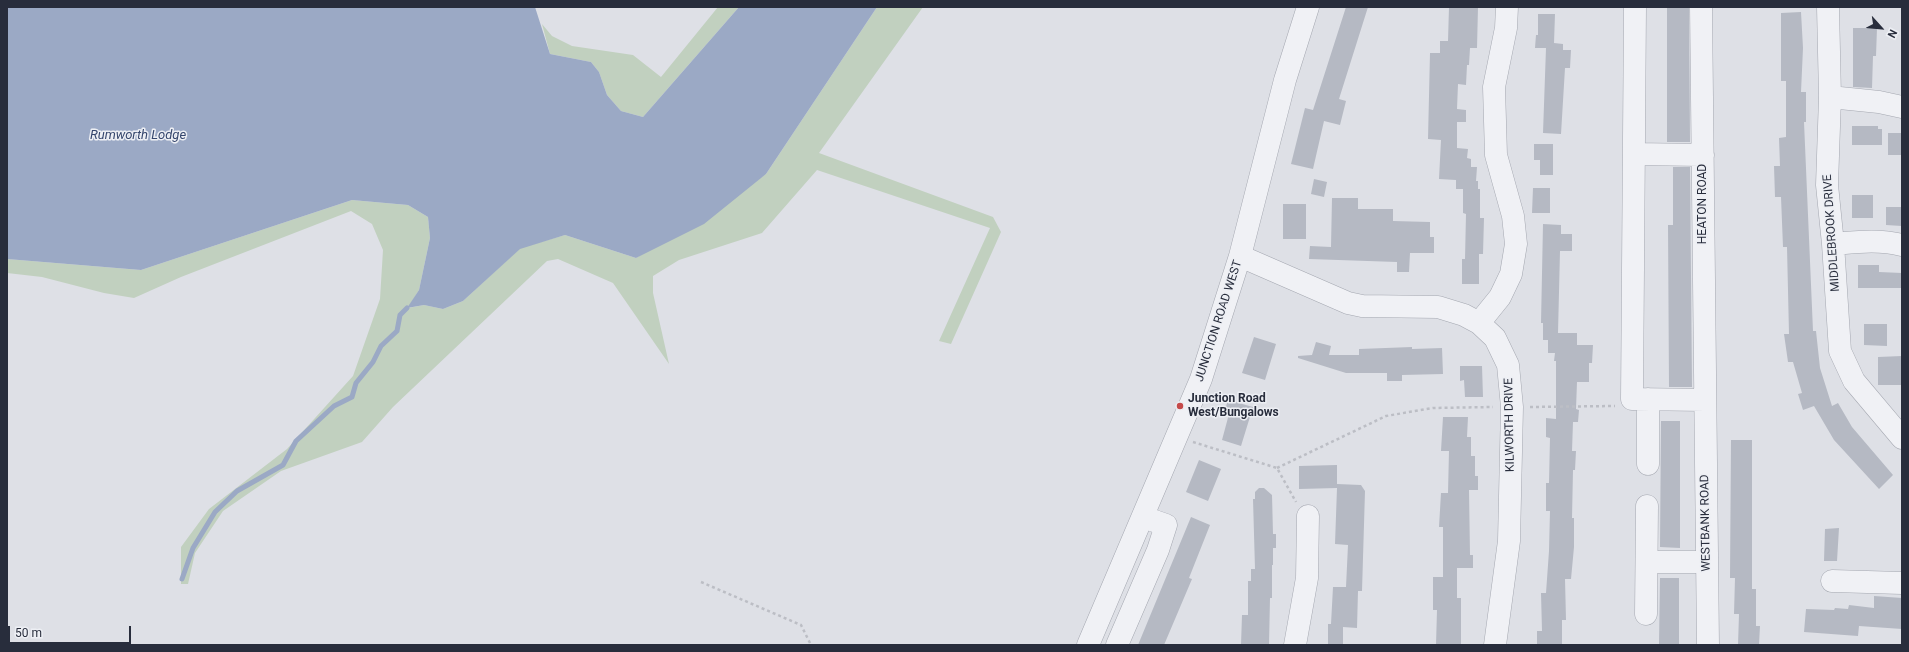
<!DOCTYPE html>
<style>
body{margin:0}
#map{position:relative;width:1909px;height:652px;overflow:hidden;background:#dee0e6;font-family:Roboto,sans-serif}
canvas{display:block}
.frame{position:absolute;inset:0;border:8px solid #282d3c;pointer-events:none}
.north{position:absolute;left:1861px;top:8px;width:40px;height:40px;-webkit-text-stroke:3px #edeff4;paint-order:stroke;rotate:117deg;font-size:11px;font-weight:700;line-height:16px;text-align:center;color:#282d3c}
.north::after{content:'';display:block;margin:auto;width:14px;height:18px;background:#282d3c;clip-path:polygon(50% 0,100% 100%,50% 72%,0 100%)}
.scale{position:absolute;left:8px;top:626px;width:123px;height:18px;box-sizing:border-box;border:2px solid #282d3c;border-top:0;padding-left:5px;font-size:12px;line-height:14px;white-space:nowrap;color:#282d3c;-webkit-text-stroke:3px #edeff4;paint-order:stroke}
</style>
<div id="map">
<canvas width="1909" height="652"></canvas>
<div class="frame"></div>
<div class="north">N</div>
<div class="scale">50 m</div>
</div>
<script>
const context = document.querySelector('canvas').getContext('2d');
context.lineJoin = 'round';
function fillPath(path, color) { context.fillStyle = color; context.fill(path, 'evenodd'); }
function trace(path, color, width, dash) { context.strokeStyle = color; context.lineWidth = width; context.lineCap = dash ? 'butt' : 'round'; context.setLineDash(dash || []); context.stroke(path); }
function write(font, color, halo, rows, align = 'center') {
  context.font = font + ' Roboto,sans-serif'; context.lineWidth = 3; context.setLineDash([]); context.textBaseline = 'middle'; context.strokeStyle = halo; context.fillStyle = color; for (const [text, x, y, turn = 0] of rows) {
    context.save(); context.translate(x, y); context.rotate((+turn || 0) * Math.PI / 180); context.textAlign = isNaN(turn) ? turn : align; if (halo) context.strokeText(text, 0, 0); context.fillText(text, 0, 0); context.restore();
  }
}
const green = new Path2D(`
 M 718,7 L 739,7 L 643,117 L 621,111 L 607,95 L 599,72 L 591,62 L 550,54 L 542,24 L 552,36 L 572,46 L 633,55 L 661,77 Z
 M 877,7 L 923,7 L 819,153 L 993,217 L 1001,232 L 951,344 L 939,341 L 990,228 L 817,170 L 762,233 L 679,260 L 653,276 L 653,293 L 669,364 L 613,283 L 558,259 L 547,261 L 393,407 L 362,442 L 281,471 L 223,511 L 195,553 L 188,584 L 181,584 L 181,547 L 209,509 L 287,449 L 353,376 L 380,299 L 383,250 L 372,224 L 351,211 L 181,277 L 134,298 L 104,293 L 42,277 L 7,273 L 7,259 L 141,270 L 352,200 L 408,205 L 428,217 L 430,238 L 419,290 L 408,308 L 424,305 L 443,309 L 463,301 L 520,248 L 565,235 L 636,258 L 766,174 Z`);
const water = new Path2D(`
 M 7,7 L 535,7 L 550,54 L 591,62 L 599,72 L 607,95 L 621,111 L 643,117 L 739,7 L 877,7 L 766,174 L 704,224 L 636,258 L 565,235 L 520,249 L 463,301 L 443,309 L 424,305 L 407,308 L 419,290 L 430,238 L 428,217 L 408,205 L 352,200 L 141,270 L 7,259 Z`);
const stream = new Path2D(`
 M 182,579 L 193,548 L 215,512 L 237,491 L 283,465 L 296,441 L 334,406 L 352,397 L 356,383 L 373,362 L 381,346 L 397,331 L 400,315 L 407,308`);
const building = new Path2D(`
 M 1346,7 L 1368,7 L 1339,99 L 1346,101 L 1340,125 L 1324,121 L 1313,169 L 1291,164 L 1305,108 L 1313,110 Z
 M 1449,7 L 1478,7 L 1477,48 L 1470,48 L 1469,65 L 1467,65 L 1466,85 L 1458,84 L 1457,109 L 1466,110 L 1466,122 L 1457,122 L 1457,148 L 1468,149 L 1467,158 L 1471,159 L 1471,167 L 1477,167 L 1476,181 L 1478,181 L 1478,189 L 1480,189 L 1480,218 L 1484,218 L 1483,254 L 1479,254 L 1479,284 L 1462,284 L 1462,259 L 1465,259 L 1466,214 L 1463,213 L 1463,189 L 1456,189 L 1456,180 L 1439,179 L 1441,140 L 1428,139 L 1430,53 L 1440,53 L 1440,41 L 1448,41 Z
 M 1667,7 L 1689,7 L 1690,142 L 1667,142 Z
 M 1801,12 L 1803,48 L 1801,92 L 1806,92 L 1806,122 L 1804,122 L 1813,331 L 1816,331 L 1820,368 L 1832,406 L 1838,403 L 1852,427 L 1893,475 L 1879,489 L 1834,440 L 1814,406 L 1803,410 L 1798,394 L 1802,393 L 1793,362 L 1788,362 L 1784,334 L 1789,334 L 1787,247 L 1783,247 L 1781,197 L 1775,197 L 1774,166 L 1780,166 L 1779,138 L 1786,137 L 1786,81 L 1781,81 L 1781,13 Z
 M 1538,14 L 1555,14 L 1554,43 L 1563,44 L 1563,50 L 1571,50 L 1570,68 L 1565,68 L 1561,134 L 1543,133 L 1546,48 L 1535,48 L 1536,35 L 1538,35 Z
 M 1853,28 L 1877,28 L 1876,56 L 1873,56 L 1872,88 L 1853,87 Z
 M 1852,126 L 1878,126 L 1878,129 L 1882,129 L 1882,145 L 1852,145 Z
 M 1888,133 L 1902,133 L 1902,155 L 1888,155 Z
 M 1534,144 L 1553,144 L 1553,175 L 1540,175 L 1540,160 L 1534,160 Z
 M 1673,167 L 1690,167 L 1692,387 L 1669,387 L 1668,225 L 1673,225 Z
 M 1314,179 L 1327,182 L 1324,197 L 1311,194 Z
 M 1533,188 L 1550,188 L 1550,213 L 1532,213 Z
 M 1852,195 L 1873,195 L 1873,218 L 1852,218 Z
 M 1332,198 L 1358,198 L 1358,209 L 1393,209 L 1393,221 L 1430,222 L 1430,237 L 1434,237 L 1434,253 L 1410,253 L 1409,272 L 1397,272 L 1397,262 L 1309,259 L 1310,246 L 1331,247 Z
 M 1283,204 L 1306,204 L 1306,239 L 1283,239 Z
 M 1886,207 L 1902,207 L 1902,226 L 1886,225 Z
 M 1543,224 L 1561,225 L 1561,234 L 1572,234 L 1572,251 L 1560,251 L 1558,333 L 1577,333 L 1577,345 L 1593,345 L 1592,363 L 1589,363 L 1589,382 L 1577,382 L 1576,409 L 1579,410 L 1578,422 L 1573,422 L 1572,451 L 1576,451 L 1575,470 L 1573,470 L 1572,518 L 1574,518 L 1574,547 L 1571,579 L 1565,579 L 1566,620 L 1562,620 L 1562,645 L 1537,645 L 1537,631 L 1542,631 L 1541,593 L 1546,593 L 1549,551 L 1550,511 L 1546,511 L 1546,483 L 1549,483 L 1550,438 L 1546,437 L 1546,418 L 1556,419 L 1556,361 L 1554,361 L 1555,353 L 1548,353 L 1548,340 L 1543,340 L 1543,323 L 1541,323 Z
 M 1858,265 L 1879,265 L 1879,272 L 1902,273 L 1902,288 L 1858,288 Z
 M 1864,324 L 1887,324 L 1887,346 L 1864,345 Z
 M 1254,337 L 1276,344 L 1265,380 L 1242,373 Z
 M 1316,342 L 1331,346 L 1329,355 L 1359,355 L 1359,349 L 1412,347 L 1412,349 L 1442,348 L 1443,374 L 1402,375 L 1402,381 L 1387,381 L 1387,373 L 1346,373 L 1298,358 L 1298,356 L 1312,355 Z
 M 1902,356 L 1902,385 L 1878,385 L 1878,357 Z
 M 1460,366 L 1482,366 L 1483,397 L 1465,397 L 1464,380 L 1460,381 Z
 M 1228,400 L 1253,407 L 1241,446 L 1222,440 L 1229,414 L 1224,413 Z
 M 1443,417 L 1468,417 L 1467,437 L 1471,437 L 1471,456 L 1475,456 L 1475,476 L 1478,476 L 1478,490 L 1469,490 L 1470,555 L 1473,555 L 1473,568 L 1457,568 L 1457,598 L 1461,598 L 1461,645 L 1436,645 L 1437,610 L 1433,610 L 1433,577 L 1443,577 L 1443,527 L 1439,527 L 1441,493 L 1448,493 L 1449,451 L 1441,451 Z
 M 1661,421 L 1680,421 L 1680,548 L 1660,547 Z
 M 1731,440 L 1752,440 L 1752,589 L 1756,589 L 1756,626 L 1760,626 L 1759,645 L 1738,645 L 1739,614 L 1734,614 L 1735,578 L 1730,578 Z
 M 1199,460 L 1221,469 L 1208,501 L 1186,492 Z
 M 1337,465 L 1337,484 L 1361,485 L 1365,491 L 1362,591 L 1358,591 L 1357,628 L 1343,627 L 1343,645 L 1328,645 L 1328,624 L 1331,624 L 1333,587 L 1346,587 L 1348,545 L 1335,544 L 1337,488 L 1299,489 L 1299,466 Z
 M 1259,488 L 1264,488 L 1272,495 L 1273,534 L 1276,534 L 1276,548 L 1273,548 L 1273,565 L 1272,565 L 1272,598 L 1270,598 L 1269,645 L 1241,645 L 1242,615 L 1248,615 L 1248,581 L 1251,581 L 1251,569 L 1255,569 L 1253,499 L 1255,499 L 1255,492 Z
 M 1191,517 L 1210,525 L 1189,578 L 1192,579 L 1164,645 L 1138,645 Z
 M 1839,528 L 1837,561 L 1824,561 L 1825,529 Z
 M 1660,578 L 1679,578 L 1679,645 L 1659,645 Z
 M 1874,596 L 1902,598 L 1902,629 L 1859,626 L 1858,636 L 1804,632 L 1806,609 L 1834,610 L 1835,608 L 1848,609 L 1849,605 L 1874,608 Z`);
const path = new Path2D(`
 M 1530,407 L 1615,406
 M 1193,442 L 1277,468 L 1296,502
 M 1277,468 L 1386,416 L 1433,408 L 1493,407
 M 701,582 L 801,625 L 811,645`);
const minor = new Path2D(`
 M 1635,7 L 1632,399 L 1705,400
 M 1701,7 L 1708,645
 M 1828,7 L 1830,97 L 1827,185 L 1833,244 L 1840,351 L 1854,381 L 1902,438
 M 1830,97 L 1879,102 L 1902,107
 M 1634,154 L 1703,155
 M 1833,244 C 1857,242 1878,239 1902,245
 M 1240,256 L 1348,303 L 1362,306 L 1438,307 L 1464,315 L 1479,323 L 1495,338 L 1508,365 L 1512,407 L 1509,541 L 1495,645
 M 1479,323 L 1500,297 L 1511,274 L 1516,244 L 1513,216 L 1496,155 L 1494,87 L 1506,28 L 1507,7
 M 1648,399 L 1648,464
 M 1647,562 L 1706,562
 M 1832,581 L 1902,583
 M 1646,614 L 1647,506
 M 1088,645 L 1201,379 L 1240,256 L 1285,80 L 1308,7
 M 1117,645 L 1158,550 L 1166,525 L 1143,517
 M 1295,645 L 1307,578 L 1308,516`);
const markers = [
 [1180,406,4,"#c54a4a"]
];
const streetNames = [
 ["HEATON ROAD",1703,204,-90],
 ["MIDDLEBROOK DRIVE",1832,233,-94],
 ["JUNCTION ROAD WEST",1219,321,-72],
 ["KILWORTH DRIVE",1510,425,-91],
 ["WESTBANK ROAD",1706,523,-91]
];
const poiNames = [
 ["Junction Road",1188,399],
 ["West/Bungalows",1188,413]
];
const waterNames = [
 ["Rumworth Lodge",138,136]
];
fillPath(green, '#c1d0bf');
fillPath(water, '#9ba9c5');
trace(stream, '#9ba9c5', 5);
fillPath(building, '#b5b9c3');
trace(minor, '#a4a7b0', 23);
trace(path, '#bcbec5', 2.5, [3, 3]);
trace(minor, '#f0f1f5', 22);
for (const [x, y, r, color] of markers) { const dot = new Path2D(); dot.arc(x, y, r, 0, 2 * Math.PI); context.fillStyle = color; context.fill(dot); trace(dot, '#edeff4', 1.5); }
write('12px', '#282d3c', '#edeff4', streetNames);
write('bold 12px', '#282d3c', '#edeff4', poiNames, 'left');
write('italic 13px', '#35466d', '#edeff4', waterNames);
</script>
